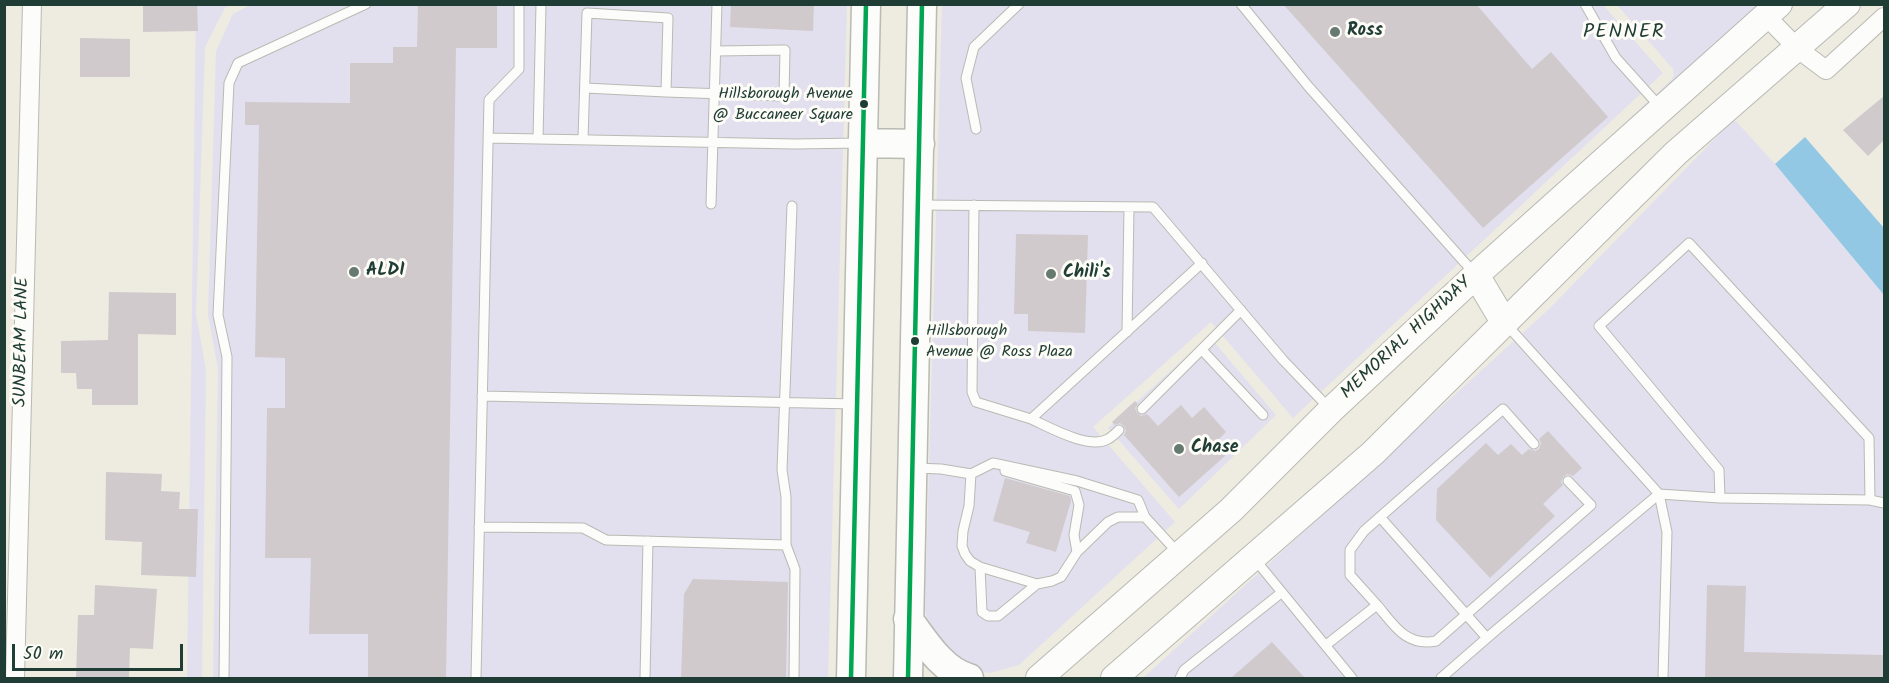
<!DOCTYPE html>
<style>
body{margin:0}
#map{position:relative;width:1889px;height:683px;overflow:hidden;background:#eeebe1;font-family:Kalam,sans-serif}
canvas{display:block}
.frame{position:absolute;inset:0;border:6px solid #1f3d34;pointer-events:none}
.scale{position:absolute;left:12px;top:644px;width:171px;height:27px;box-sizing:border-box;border:3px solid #1f3d34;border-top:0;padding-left:8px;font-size:18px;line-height:21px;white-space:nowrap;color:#1f3d34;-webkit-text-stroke:4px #fdfcf7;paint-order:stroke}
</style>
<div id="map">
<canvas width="1889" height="683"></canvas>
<div class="frame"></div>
<div class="scale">50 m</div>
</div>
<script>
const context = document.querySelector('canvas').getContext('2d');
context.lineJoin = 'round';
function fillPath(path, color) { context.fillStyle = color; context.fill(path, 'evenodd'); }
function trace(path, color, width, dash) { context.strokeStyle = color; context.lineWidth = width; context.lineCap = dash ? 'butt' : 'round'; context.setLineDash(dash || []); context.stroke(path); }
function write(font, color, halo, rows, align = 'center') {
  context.font = font + ' Kalam,sans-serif'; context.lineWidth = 6; context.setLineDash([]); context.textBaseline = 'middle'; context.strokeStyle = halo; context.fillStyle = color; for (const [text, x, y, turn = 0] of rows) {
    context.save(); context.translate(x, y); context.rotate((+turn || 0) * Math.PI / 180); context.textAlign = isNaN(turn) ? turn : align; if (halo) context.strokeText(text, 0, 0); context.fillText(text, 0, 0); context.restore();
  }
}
const built = new Path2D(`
 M 252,4 L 847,5 L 828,678 L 213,678 L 218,369 L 208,315 L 216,51 L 233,14 Z
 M 196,5 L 231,5 L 225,8 L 205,47 L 196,314 L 206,370 L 202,678 L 187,678 Z
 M 942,5 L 1603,5 L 1663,73 L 1293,418 L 1211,322 L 1093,427 L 1175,522 L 1019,665 L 990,673 L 973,670 L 948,656 L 928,625 L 925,609 Z
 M 1617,5 L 1761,5 L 1578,167 L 1671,80 L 1674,75 L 1673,69 Z
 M 1734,119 L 1775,164 L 1884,295 L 1884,678 L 1143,678 L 1549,309 Z
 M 1209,336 L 1276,415 L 1179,509 L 1108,428 Z`);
const water = new Path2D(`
 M 1805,137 L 1884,228 L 1884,295 L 1775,164 Z`);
const building = new Path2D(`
 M 143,4 L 197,4 L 198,31 L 143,32 Z
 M 418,4 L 497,4 L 497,48 L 456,48 L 446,678 L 368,678 L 368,634 L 309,634 L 311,558 L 265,558 L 267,408 L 285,408 L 285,358 L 255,357 L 259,125 L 245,125 L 245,102 L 350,103 L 350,63 L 393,63 L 393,47 L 417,47 Z
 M 731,4 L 814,4 L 813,31 L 730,27 Z
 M 1283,4 L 1476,4 L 1532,69 L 1551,52 L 1608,117 L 1483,228 Z
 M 80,38 L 130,39 L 130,77 L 80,77 Z
 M 1884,96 L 1884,140 L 1868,156 L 1843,130 Z
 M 1016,234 L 1088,235 L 1085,333 L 1028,331 L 1028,314 L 1014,314 Z
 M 109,292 L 176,293 L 176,335 L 138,334 L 138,405 L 92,405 L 92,389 L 77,389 L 76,373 L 61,373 L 61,341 L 108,340 Z
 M 1135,401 L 1138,404 L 1135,408 L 1137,413 L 1141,416 L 1147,414 L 1158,426 L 1181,405 L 1192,418 L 1204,407 L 1226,432 L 1215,443 L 1226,455 L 1179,497 L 1124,435 L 1126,431 L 1124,426 L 1120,423 L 1115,425 L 1112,422 Z
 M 1548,431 L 1582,468 L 1573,476 L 1567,474 L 1563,477 L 1561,482 L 1563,485 L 1543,504 L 1555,516 L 1490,578 L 1436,520 L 1437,489 L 1486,443 L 1498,455 L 1511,444 L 1522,455 L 1529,449 L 1535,451 L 1539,449 L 1541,443 L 1539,439 Z
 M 106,472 L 162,474 L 161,491 L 180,492 L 179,509 L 198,509 L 196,577 L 141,575 L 142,542 L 105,540 Z
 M 1005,478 L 1070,496 L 1071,501 L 1056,552 L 1026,543 L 1030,532 L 993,521 Z
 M 693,579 L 788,582 L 786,678 L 681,678 L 684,594 Z
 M 95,585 L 157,589 L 153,649 L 130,648 L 129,678 L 76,678 L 78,615 L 94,615 Z
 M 1707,585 L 1746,586 L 1744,652 L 1884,655 L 1884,678 L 1705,678 Z
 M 1272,642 L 1305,678 L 1231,678 Z`);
const service = new Path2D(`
 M 1241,4 L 1308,86 L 1474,273
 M 1585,4 L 1616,58 L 1661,108
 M 666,92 L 784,96 L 785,50 L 716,51
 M 976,129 L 966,78 L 974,47 L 1019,4
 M 488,138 L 795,144 L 860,143
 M 538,139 L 541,4
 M 583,139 L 587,13 L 668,18 L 666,92 L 585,88
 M 711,204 L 717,4
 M 921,205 L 1153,207 L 1283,360 L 1329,408
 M 974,205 L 972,392 L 976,402 L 1031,419 L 1202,263
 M 1127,332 L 1129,207
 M 1202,350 L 1263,415
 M 482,396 L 855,404
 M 1142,409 L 1241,310
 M 1031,419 C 1049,427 1089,450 1108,439 C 1112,437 1116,433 1119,430
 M 915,468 L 941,469 L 971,474 L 969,506 L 963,531 L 962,546 L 965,554 L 970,561 L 980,567 L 1037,584 L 1052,581 L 1061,577 L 1077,552 L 1108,522 L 1118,517 L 1145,517
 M 1005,471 L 1075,491 L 1079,505 L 1074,535 L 1077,552
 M 971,474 L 993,463 L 1077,481 L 1138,500 L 1145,517 L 1179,554
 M 1720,498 L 1719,470 L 1599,326 L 1689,243 L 1869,438 L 1870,500
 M 1380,517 L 1487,638
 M 479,527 L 583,528 L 606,540 L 786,545 L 786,497 L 782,470 L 792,206
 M 786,545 L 795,569 L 794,678
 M 1253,557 L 1352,678
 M 980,567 L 982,612 L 988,616 L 998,616 L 1037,584
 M 1377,605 C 1394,625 1406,647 1436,641 L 1591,505 L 1568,481
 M 1326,645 L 1377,605 L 1350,575 L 1350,550 L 1364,531 L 1503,409 L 1534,444
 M 224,678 L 227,357 L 218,315 L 229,83 L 238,63 L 366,4
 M 476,678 L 489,100 L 519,69 L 519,4
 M 645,678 L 648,541
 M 1180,678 L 1184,670 L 1281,593
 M 1441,678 L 1495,631 L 1659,494 L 1506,324
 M 1663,678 L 1667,532 L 1659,494 L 1720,498 L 1870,500 L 1884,503`);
const minor = new Path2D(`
 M 1766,16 L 1798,49 L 1826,70 L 1884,17
 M 15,678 L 32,4`);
const secondary = new Path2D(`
 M 1476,275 L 1504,322
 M 1039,678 L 1231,510 L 1331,410 L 1476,275 L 1779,4
 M 1114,678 L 1373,453 L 1676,153 L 1847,4`);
const primary = new Path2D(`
 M 862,143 L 920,144
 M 908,619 C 924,640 942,671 969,678
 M 851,678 L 866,4
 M 908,678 L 922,4`);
const bus1 = new Path2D(`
 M 851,678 L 866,4
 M 908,678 L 922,4`);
const markers = [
 [1335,32,6,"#677a71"],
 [864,104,5,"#1f3d34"],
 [354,272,6,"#677a71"],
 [1051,274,6,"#677a71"],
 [915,341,5,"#1f3d34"],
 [1179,449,6,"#677a71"]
];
const busNames = [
 ["Hillsborough Avenue",853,95],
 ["@ Buccaneer Square",853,116],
 ["Hillsborough",926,332,"left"],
 ["Avenue @ Ross Plaza",926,353,"left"]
];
const poiNames = [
 ["Ross",1347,32],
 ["ALDI",366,272],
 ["Chili's",1063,274],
 ["Chase",1191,449]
];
const streetNames = [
 ["MEMORIAL HIGHWAY",1407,339,-43],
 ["SUNBEAM LANE",23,342,-89]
];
const neighbourhoodNames = [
 ["PENNER",1624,34]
];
fillPath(built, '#e2e0ee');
fillPath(water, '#93c8e4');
fillPath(building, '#d1cacc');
trace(service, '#b9bab3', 11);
trace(minor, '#b9bab3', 20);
trace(secondary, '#b9bab3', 28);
trace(primary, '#b9bab3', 31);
trace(service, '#fcfcfa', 9);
trace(minor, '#fcfcfa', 18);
trace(secondary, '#fcfcfa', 26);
trace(primary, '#fcfcfa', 28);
trace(bus1, '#00a651', 4.5);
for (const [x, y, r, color] of markers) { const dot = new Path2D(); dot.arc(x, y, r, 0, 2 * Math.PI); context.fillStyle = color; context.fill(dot); trace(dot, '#fdfcf7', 2); }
write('16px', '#1f3d34', '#fdfcf7', busNames, 'right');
write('bold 18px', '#1f3d34', '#fdfcf7', poiNames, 'left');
write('18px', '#1f3d34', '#fdfcf7', streetNames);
context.letterSpacing = '1.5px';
write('20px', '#1f3d34', '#fdfcf7', neighbourhoodNames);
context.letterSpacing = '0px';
</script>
